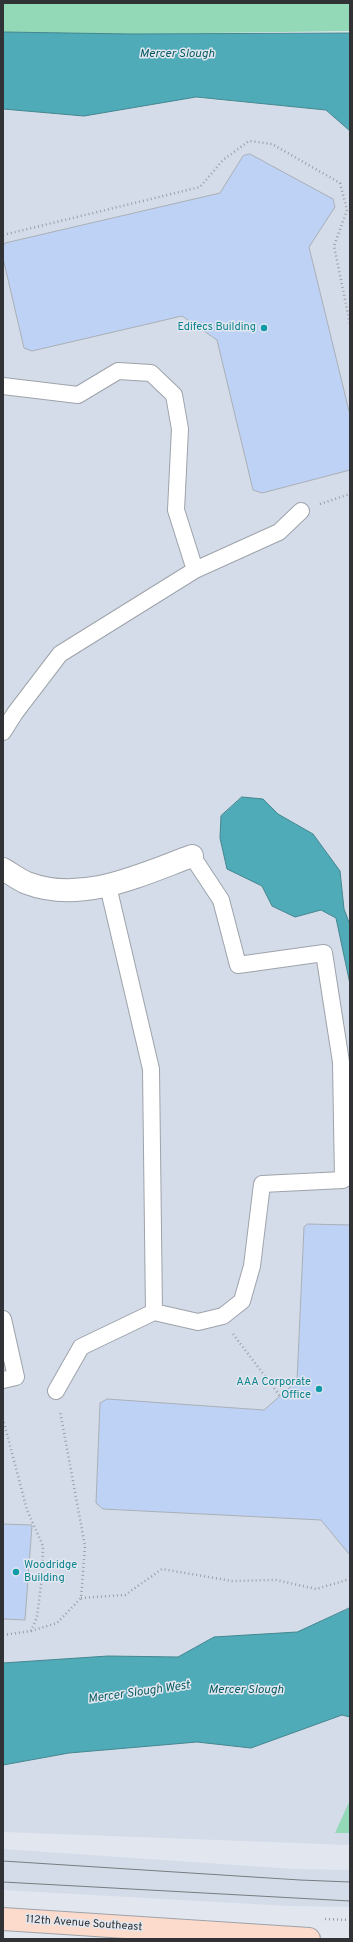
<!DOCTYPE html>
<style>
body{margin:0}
#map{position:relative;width:353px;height:1942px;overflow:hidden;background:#e2e7ef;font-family:Overpass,sans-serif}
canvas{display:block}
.frame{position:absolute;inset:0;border:4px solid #303235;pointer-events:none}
</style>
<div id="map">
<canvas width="353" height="1942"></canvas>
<div class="frame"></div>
</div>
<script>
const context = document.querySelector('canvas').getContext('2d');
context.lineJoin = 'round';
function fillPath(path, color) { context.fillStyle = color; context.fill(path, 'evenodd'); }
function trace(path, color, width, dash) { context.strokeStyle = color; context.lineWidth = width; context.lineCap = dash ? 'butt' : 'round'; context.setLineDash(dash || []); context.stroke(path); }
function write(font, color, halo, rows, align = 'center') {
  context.font = font + ' Overpass,sans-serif'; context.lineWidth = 3; context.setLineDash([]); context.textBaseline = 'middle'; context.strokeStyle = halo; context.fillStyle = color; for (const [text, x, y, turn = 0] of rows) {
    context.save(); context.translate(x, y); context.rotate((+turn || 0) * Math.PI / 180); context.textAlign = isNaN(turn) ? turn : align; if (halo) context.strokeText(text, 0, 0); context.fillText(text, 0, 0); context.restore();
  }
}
const built = new Path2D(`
 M 3,81 L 326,110 L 350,131 L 350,1845 L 3,1832 Z
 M 3,1849 L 295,1869 L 350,1870 L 350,1907 L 289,1906 L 3,1890 Z`);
const green = new Path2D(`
 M 3,3 L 350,3 L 350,31 L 3,36 Z
 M 350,1800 L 350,1833 L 335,1833 Z`);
const water = new Path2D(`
 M 3,32 L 130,34 L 350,33 L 350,131 L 326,110 L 196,97 L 84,116 L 3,109 Z
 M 242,797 L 263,799 L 278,814 L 313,834 L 340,871 L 344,909 L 350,925 L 350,984 L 336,918 L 321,910 L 295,917 L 272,906 L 262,886 L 227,869 L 220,838 L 221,816 Z
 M 350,1608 L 350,1717 L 342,1715 L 251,1748 L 197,1742 L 69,1753 L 3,1765 L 3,1663 L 108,1656 L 178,1657 L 214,1637 L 297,1632 Z`);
const building = new Path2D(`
 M 250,154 L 333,199 L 335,207 L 309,247 L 350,415 L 350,470 L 262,493 L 253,490 L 217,340 L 182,316 L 32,351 L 24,348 L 3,258 L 3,246 L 5,243 L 220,193 L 243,156 Z
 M 308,1224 L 350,1225 L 350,1555 L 321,1520 L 103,1509 L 96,1503 L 100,1403 L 107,1399 L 264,1410 L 297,1381 L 304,1227 Z
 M 3,1524 L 32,1525 L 25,1620 L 3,1619 Z`);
const path = new Path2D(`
 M 3,235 L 200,187 L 223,160 L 249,141 L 272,144 L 340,183 L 347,210 L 334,246 L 350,324
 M 320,504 L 350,494
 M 233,1334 L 280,1396
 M 81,1598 L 125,1595 L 162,1569 L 232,1581 L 276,1580 L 316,1589 L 350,1579
 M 31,1631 L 57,1623 L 81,1598 L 85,1546 L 60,1411
 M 3,1635 L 31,1631 L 37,1617 L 42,1577 L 43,1546 L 27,1510 L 3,1419
 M 325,1919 L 350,1920`);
const lane = new Path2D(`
 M 3,386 L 78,395 L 118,371 L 151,373 L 174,395 L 180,429 L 176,510 L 195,570
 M 3,732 L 15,713 L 60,654 L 195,570 L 279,532 L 301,511
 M 108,886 L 151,1069 L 154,1312
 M 3,1319 L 16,1377 L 3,1380
 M 56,1391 L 81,1347 L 154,1312 L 198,1322 L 223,1316 L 242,1301 L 252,1266 L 262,1184 L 343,1180 L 341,1062 L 324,953 L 238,965 L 221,900 L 192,856`);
const street = new Path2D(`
 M 3,869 C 10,873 19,880 27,883 C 82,904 140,875 192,856`);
const secondary = new Path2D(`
 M 3,1919 L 309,1939`);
const tram = new Path2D(`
 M 3,1861 L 300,1880 L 350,1882
 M 3,1882 L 350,1901`);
const markers = [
 [264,328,4,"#0f9aa8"],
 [319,1389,4,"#0f9aa8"],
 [16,1572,4,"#0f9aa8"]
];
const cultureNames = [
 ["Edifecs Building",256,328],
 ["AAA Corporate",311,1383],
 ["Office",311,1396],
 ["Woodridge",24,1566,"left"],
 ["Building",24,1579,"left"]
];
const streetNames = [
 ["112th Avenue Southeast",84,1924,4]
];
const waterNames = [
 ["Mercer Slough",177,55],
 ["Mercer Slough",246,1691],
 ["Mercer Slough West",139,1693,-8]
];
fillPath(built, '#d4dcea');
fillPath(green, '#93d8b7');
fillPath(water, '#4eabb7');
trace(water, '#458790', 1);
fillPath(building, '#bdd2f4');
trace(building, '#abb0b7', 1);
trace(lane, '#9ea3aa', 18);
trace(street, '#9ea3aa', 24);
trace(secondary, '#9ea3aa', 24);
trace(path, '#9b9ea4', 2.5, [1, 3]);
trace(lane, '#fff', 16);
trace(street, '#fff', 22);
trace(secondary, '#fcdacc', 22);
trace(tram, '#797c81', 1);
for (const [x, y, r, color] of markers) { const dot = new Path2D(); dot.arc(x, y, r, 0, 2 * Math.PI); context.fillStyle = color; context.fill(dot); trace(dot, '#e2e7ef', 1.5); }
write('11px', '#0d838f', '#e2e7ef', cultureNames, 'right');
write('11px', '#303235', '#e2e7ef', streetNames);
write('italic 12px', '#075b63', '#e2e7ef', waterNames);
</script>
